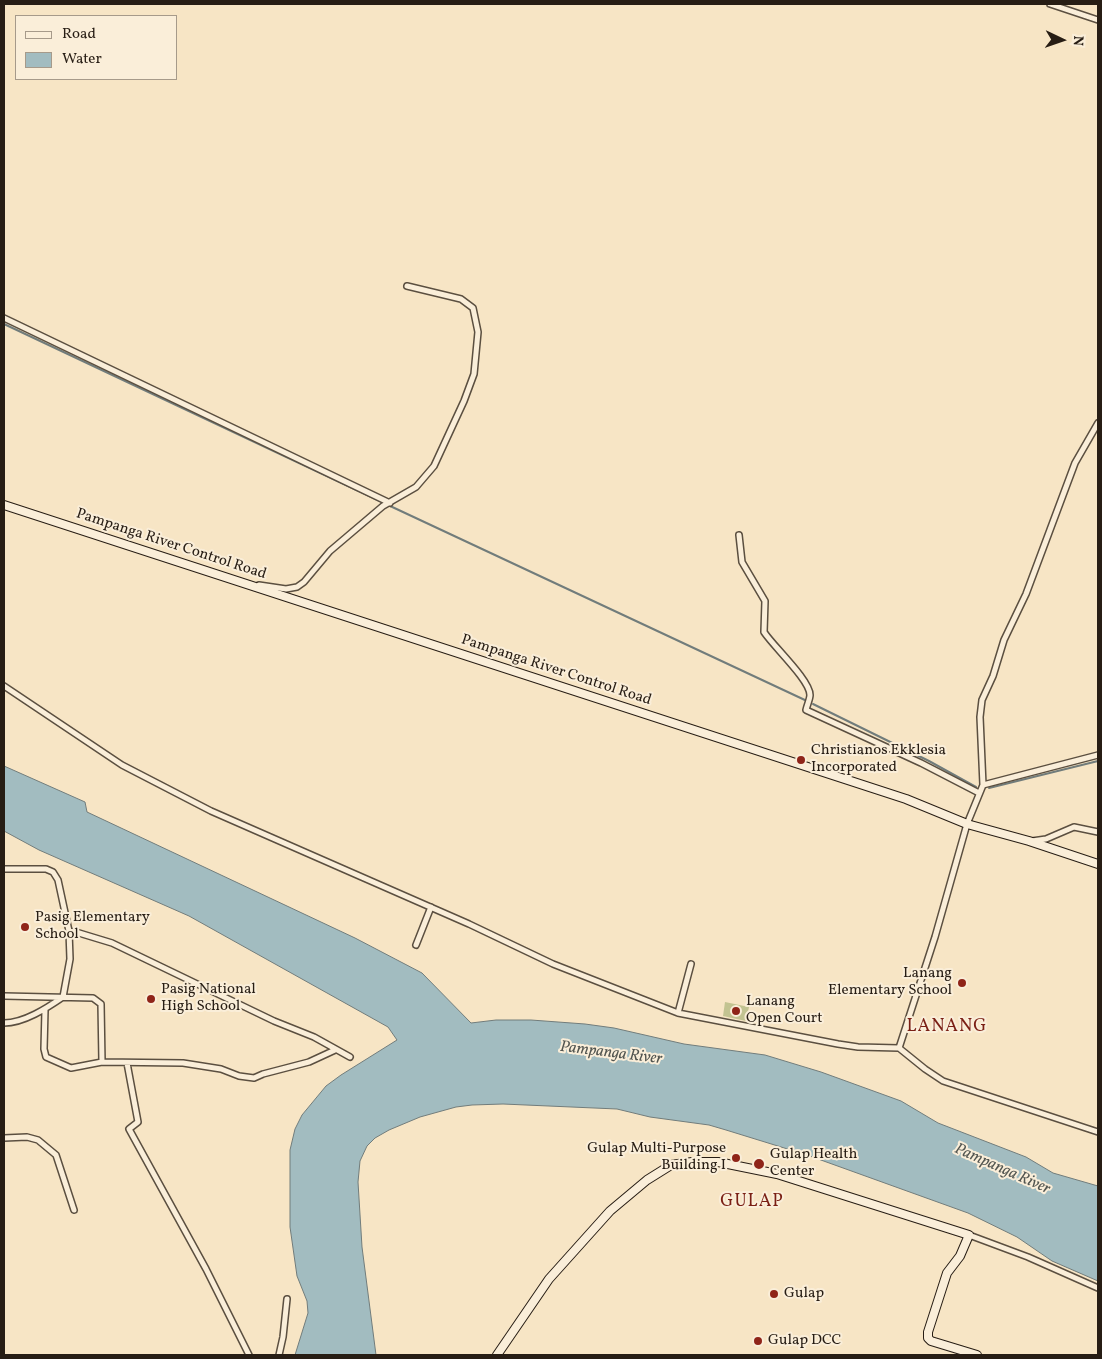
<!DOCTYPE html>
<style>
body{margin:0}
#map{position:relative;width:1102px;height:1359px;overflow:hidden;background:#f7e5c5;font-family:Vollkorn,serif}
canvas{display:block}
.frame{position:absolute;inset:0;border:5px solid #271d14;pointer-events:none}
.legend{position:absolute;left:15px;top:15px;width:162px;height:65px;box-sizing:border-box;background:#faeed9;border:1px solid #a69a8a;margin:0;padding:6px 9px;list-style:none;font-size:15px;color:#271d14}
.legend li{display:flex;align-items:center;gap:10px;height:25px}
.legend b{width:25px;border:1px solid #a69a8a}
.north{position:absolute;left:1037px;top:15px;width:50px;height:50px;-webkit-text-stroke:4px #faeed9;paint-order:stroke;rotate:93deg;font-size:14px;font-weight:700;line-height:20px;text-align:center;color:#271d14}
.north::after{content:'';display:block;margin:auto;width:18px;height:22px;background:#271d14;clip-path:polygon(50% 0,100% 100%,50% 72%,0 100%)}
</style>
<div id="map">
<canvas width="1102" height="1359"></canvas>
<div class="frame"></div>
<ul class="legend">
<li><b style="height:6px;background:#faeed9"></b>Road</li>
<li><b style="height:14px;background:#a2bcc0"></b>Water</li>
</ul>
<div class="north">N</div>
</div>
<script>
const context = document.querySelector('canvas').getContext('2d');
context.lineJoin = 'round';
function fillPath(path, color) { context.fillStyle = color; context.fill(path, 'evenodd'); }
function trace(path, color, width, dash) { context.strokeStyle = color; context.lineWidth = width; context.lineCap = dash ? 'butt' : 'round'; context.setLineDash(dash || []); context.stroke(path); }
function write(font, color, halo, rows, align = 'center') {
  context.font = font + ' Vollkorn,serif'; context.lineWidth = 4; context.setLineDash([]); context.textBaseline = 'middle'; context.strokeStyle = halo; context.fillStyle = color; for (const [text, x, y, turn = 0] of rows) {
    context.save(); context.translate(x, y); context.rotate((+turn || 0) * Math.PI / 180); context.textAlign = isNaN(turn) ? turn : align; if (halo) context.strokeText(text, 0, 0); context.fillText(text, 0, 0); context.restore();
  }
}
const green = new Path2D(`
 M 725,1002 L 749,1007 L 746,1021 L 723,1016 Z`);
const water = new Path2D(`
 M 4,766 L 85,802 L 87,812 L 355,938 L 422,973 L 471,1023 L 496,1020 L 531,1020 L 585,1024 L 614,1028 L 684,1044 L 765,1055 L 821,1072 L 901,1101 L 938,1123 L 1026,1157 L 1053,1173 L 1098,1186 L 1098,1281 L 1052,1261 L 1017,1237 L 968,1213 L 807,1155 L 726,1130 L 709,1125 L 650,1117 L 617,1109 L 503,1104 L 472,1105 L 456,1107 L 420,1117 L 389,1130 L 375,1138 L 367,1146 L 360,1161 L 358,1182 L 362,1247 L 376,1355 L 295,1355 L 308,1313 L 307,1301 L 297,1276 L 290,1227 L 290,1150 L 295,1129 L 302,1115 L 326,1086 L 341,1075 L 397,1040 L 388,1027 L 189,916 L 39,850 L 4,831 Z`);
const stream = new Path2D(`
 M 4,324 L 384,503
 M 388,505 L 807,701
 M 813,704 L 929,761 L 976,787
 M 989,788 L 1098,761`);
const street = new Path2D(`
 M 1050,4 L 1098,20
 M 4,318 L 390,503
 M 739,535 L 742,562 L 765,601 L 764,632 C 773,646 810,680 810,695 C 810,699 807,705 806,710 L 921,763 L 979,793
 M 259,585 L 286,589 L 297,587 L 304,582 L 330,551 L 383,506 L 416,487 L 434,466 L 464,401 L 474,374 L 478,332 L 473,308 L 461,299 L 407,286
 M 4,686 L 122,765 L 211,811 L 469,924 L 553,964 L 678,1013 L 838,1044 L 858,1047 L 899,1048 L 925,1069 L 943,1081 L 1098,1132
 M 983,785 L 1098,755
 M 1032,841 L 1046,839 L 1074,827 L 1098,832
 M 4,869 L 46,869 L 53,872 L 58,880 L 69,931 L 70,959 L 63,997 C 47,1008 24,1023 4,1023
 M 69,931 L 79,933 L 112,943 L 274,1021 L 314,1037 L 350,1057
 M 416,945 L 431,907
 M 4,996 L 93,998 L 101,1004 L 102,1062 L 183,1063 L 221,1069 L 239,1076 L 254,1078 L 263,1074 L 309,1062 L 335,1050
 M 45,1010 L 44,1049 L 46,1057 L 71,1068 L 102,1062
 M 678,1013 L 691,964
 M 899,1048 L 935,937 L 967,824 L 983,785 L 980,717 L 982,700 L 993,676 L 1004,640 L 1026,594 L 1075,463 L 1098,423
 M 127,1063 L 138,1122 L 129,1129 L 206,1269 L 249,1355
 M 4,1138 L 27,1137 L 38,1140 L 56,1155 L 74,1210
 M 969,1235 L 1028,1257 L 1098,1288
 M 279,1355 L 283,1337 L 287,1299`);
const secondary = new Path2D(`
 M 4,505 L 906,799 L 967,824 L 1029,841 L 1098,864
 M 497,1355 L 549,1279 L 610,1211 L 647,1180 L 671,1165 L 692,1162 L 718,1162 L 777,1174 L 969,1235 L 960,1256 L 947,1273 L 928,1332 L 928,1338 L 931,1341 L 977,1355`);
const markers = [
 [801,760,5,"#8f2418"],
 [25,927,5,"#8f2418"],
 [962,983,5,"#8f2418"],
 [151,999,5,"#8f2418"],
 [736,1011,5,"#8f2418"],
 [736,1158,5,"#8f2418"],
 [759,1164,6,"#8f2418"],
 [774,1294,5,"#8f2418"],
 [758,1341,5,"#8f2418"]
];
const streetNames = [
 ["Pampanga River Control Road",171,545,18],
 ["Pampanga River Control Road",556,671,18]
];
const poiNames = [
 ["Christianos Ekklesia",811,751],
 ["Incorporated",811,768],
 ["Pasig Elementary",35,918],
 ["School",35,935],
 ["Lanang",952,974,"right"],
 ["Elementary School",952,991,"right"],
 ["Pasig National",161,990],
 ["High School",161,1007],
 ["Lanang",746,1002],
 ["Open Court",746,1019],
 ["Gulap Multi-Purpose",726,1149,"right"],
 ["Building I",726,1166,"right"],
 ["Gulap Health",770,1155],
 ["Center",770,1172],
 ["Gulap",784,1294],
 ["Gulap DCC",768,1341]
];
const waterNames = [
 ["Pampanga River",611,1054,7],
 ["Pampanga River",1002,1170,24]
];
const quarterNames = [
 ["LANANG",947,1028],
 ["GULAP",752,1203]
];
fillPath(green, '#c2c391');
fillPath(water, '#a2bcc0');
trace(water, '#717c7b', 1);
trace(stream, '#717c7b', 2);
trace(street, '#5b4f40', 8);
trace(secondary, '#271d14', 10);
trace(street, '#faeed9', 5);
trace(secondary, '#faeed9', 8);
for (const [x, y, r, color] of markers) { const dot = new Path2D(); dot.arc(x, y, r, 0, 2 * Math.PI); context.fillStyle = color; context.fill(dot); trace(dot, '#faeed9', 2); }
write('15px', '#271d14', '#faeed9', streetNames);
write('15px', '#271d14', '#faeed9', poiNames, 'left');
write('italic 16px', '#525550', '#faeed9', waterNames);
context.letterSpacing = '1px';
write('18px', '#7a1f14', '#faeed9', quarterNames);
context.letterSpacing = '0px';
</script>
